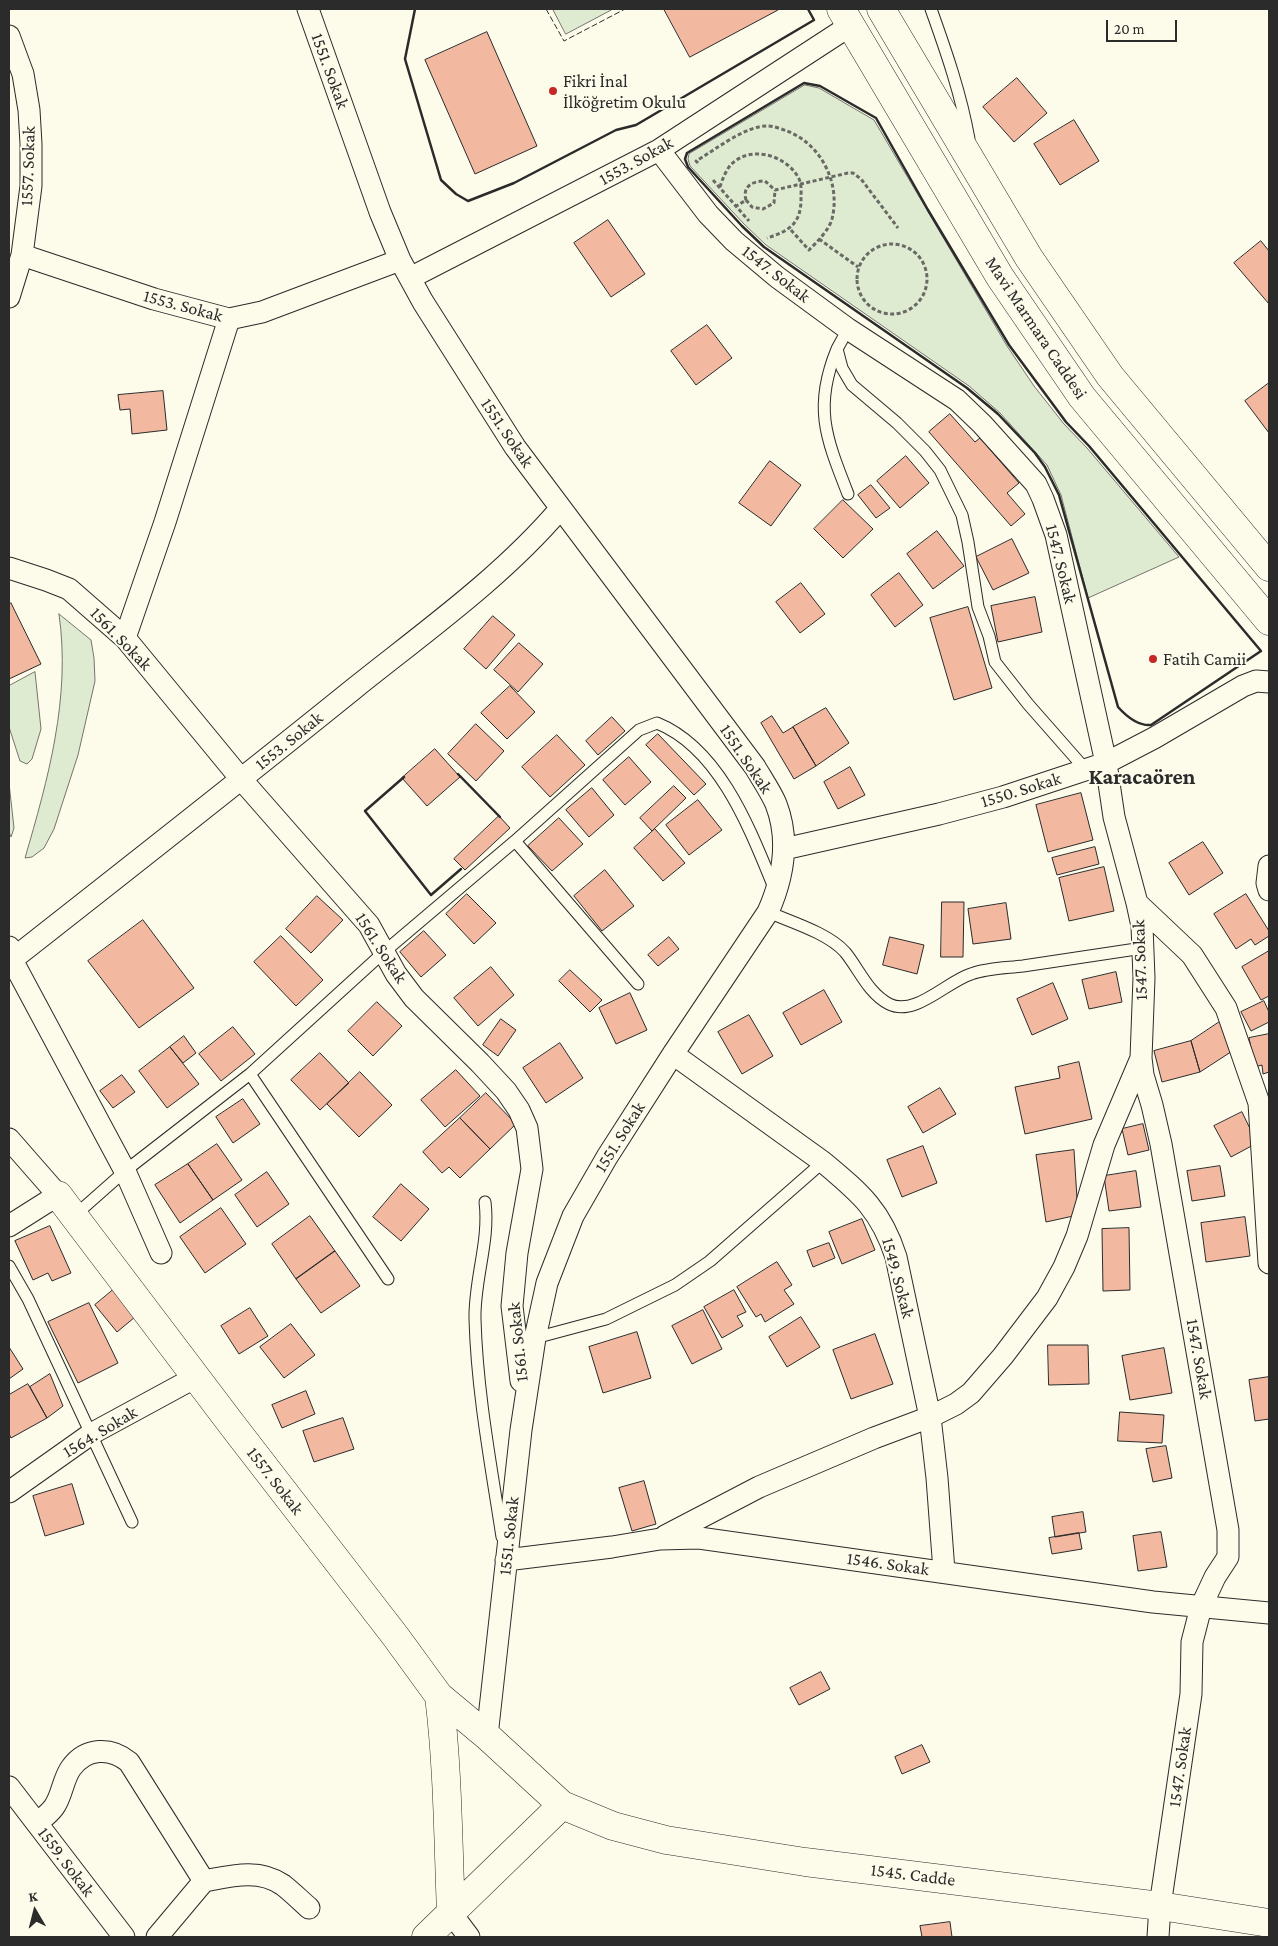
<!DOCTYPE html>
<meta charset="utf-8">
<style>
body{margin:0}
#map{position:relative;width:1278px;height:1946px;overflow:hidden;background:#fdfbea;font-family:"Crimson Pro",serif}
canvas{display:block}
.frame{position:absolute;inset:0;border:10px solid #2b2b2b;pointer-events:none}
.north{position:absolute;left:10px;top:1886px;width:50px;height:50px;-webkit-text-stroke:4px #fdfbea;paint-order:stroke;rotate:352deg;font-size:14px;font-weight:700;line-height:20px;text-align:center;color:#2b2b2b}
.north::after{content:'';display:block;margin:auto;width:18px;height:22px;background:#2b2b2b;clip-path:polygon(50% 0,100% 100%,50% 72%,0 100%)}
.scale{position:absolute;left:1106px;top:20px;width:71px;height:22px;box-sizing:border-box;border:2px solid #2b2b2b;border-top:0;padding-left:6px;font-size:15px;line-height:18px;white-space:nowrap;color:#2b2b2b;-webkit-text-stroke:4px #fdfbea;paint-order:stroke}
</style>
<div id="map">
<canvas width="1278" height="1946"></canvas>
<div class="frame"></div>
<div class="north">K</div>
<div class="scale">20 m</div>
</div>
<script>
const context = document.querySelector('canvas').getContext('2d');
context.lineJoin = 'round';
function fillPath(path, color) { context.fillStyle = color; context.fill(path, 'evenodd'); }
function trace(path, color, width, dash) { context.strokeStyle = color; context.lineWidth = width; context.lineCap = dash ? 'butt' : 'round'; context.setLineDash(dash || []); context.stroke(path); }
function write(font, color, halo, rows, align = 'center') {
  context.font = font + ' "Crimson Pro",serif'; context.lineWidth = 4; context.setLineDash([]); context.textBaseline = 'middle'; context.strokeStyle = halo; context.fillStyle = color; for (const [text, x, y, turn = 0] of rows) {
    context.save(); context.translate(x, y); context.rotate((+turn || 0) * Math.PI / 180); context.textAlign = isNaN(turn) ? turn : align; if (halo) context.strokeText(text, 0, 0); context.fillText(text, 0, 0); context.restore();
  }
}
const green = new Path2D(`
 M 553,9 L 613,9 L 566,34 Z
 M 805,85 L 819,88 L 874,120 L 1007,346 L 1034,386 L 1064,424 L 1087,448 L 1179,557 L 1088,598 L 1061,495 L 1047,465 L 1000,413 L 969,386 L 766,245 L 744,224 L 690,166 L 688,159 L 689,154 Z
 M 59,614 L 91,640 L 94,658 L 95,681 L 78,755 L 54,829 L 44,848 L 32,857 L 25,858 C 48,779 71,698 59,614 Z
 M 35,672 L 41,729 L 32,759 L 27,764 L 20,761 L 9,727 L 9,686 Z
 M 9,783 L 14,828 L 11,837 L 9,832 Z`);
const building = new Path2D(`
 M 664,9 L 777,9 L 778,10 L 690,57 Z
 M 487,32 L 537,146 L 475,174 L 425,60 Z
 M 1017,78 L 1047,113 L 1014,142 L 983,107 Z
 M 1074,120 L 1099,161 L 1060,185 L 1034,144 Z
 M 608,220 L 645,274 L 611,297 L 574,243 Z
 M 1261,241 L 1269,251 L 1269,304 L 1234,263 Z
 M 707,325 L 732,358 L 696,385 L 671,351 Z
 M 1269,383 L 1269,433 L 1245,401 Z
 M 163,391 L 167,430 L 132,434 L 130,409 L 120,410 L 118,395 Z
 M 950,414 L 975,442 L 980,438 L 1019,483 L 1007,493 L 1025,514 L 1011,526 L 929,432 Z
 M 906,456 L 929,483 L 900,508 L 877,481 Z
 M 770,461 L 801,485 L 771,526 L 739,503 Z
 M 871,485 L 890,508 L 876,518 L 858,495 Z
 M 843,500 L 873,529 L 843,558 L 814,529 Z
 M 937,531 L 964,566 L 933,589 L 907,554 Z
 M 1012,539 L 1029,573 L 993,590 L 976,557 Z
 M 899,573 L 923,605 L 895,627 L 871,595 Z
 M 801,583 L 825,614 L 800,633 L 776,602 Z
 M 1035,597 L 1042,632 L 998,642 L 991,606 Z
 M 11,603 L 41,664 L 9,679 L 9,605 Z
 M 968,607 L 992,688 L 954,700 L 930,618 Z
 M 493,616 L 515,635 L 486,669 L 464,649 Z
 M 519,643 L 543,664 L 518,692 L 494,670 Z
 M 510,686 L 535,712 L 507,739 L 481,713 Z
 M 826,708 L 849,743 L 816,766 L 793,727 Z
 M 772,716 L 783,733 L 793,727 L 816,766 L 794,779 L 761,723 Z
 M 612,717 L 625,731 L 598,755 L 586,741 Z
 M 476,724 L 504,751 L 476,781 L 448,754 Z
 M 658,734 L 706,784 L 694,795 L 646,745 Z
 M 557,735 L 585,765 L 550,797 L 522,767 Z
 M 435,749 L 460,777 L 427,806 L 402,778 Z
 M 629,757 L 651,782 L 625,805 L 603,780 Z
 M 850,767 L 865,795 L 838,809 L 824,782 Z
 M 674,786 L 686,798 L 652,831 L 640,818 Z
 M 592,788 L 614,815 L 589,837 L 566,810 Z
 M 1081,793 L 1093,840 L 1048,852 L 1036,805 Z
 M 698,800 L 722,830 L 689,855 L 666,825 Z
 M 499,816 L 510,828 L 465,870 L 454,859 Z
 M 559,818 L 583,844 L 552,871 L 528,846 Z
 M 655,829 L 685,863 L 663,881 L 634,848 Z
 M 1203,842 L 1223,873 L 1189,895 L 1169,863 Z
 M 1095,847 L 1099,864 L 1057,875 L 1052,858 Z
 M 1104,867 L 1114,911 L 1069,921 L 1059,878 Z
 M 605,870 L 634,906 L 602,931 L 574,896 Z
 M 467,894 L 496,923 L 474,944 L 446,914 Z
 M 1246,894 L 1269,931 L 1269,936 L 1255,945 L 1251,939 L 1236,949 L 1214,914 Z
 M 317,896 L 343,920 L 311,953 L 286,929 Z
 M 942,902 L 964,902 L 963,957 L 941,957 Z
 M 1006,903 L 1011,939 L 973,944 L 968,909 Z
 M 143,920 L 194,988 L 139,1028 L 88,961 Z
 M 424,931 L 446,955 L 421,977 L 400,952 Z
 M 281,936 L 323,980 L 296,1006 L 254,962 Z
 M 669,937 L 679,949 L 658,966 L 648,955 Z
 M 890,937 L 924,945 L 917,974 L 883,965 Z
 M 1269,951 L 1269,996 L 1261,1000 L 1242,967 Z
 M 491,967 L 514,995 L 478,1026 L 454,998 Z
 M 570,970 L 602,1000 L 590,1012 L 559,981 Z
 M 1116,972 L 1122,1002 L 1089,1009 L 1082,980 Z
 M 1053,983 L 1068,1019 L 1032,1035 L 1017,999 Z
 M 824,990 L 842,1022 L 801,1045 L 783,1013 Z
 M 630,993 L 647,1030 L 616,1044 L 599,1008 Z
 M 1264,1001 L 1269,1012 L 1269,1022 L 1251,1031 L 1241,1012 Z
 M 377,1002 L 402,1026 L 373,1056 L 348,1031 Z
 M 749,1015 L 773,1056 L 742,1074 L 718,1032 Z
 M 501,1019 L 516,1030 L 498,1056 L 483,1045 Z
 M 1221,1021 L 1237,1048 L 1200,1072 L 1191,1041 Z
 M 233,1027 L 255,1054 L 221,1081 L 199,1054 Z
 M 1269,1034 L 1269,1072 L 1263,1074 L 1262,1065 L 1255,1067 L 1249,1038 Z
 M 184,1036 L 196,1053 L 183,1063 L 170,1047 Z
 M 1191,1041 L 1200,1072 L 1162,1082 L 1154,1051 Z
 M 560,1043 L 583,1078 L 546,1103 L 523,1068 Z
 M 170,1047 L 199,1084 L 167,1108 L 139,1071 Z
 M 320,1053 L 349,1083 L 320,1110 L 291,1080 Z
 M 1079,1062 L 1092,1119 L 1025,1134 L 1015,1087 L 1060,1078 L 1058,1067 Z
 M 456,1070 L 480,1096 L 445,1127 L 421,1100 Z
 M 360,1072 L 392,1105 L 359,1137 L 327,1104 Z
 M 122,1075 L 135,1092 L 113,1108 L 100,1091 Z
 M 940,1088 L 956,1114 L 923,1133 L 908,1107 Z
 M 486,1093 L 516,1124 L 490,1149 L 460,1118 Z
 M 243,1099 L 260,1124 L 233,1143 L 216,1117 Z
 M 1242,1112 L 1257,1143 L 1231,1157 L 1214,1126 Z
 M 460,1118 L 490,1149 L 460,1178 L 449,1167 L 442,1173 L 423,1152 Z
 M 1143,1124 L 1149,1150 L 1128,1155 L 1122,1129 Z
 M 217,1144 L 242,1180 L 213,1200 L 188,1164 Z
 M 923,1146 L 937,1183 L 902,1197 L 887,1160 Z
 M 1074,1150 L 1078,1215 L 1046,1222 L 1036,1155 Z
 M 188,1164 L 213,1200 L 180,1223 L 155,1185 Z
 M 1220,1166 L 1225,1196 L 1192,1201 L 1187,1171 Z
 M 1136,1171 L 1141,1207 L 1109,1211 L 1104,1176 Z
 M 267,1172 L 289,1204 L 257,1227 L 235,1195 Z
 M 401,1184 L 429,1209 L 401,1241 L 373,1217 Z
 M 221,1208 L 246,1244 L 205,1273 L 180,1237 Z
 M 310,1216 L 335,1251 L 296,1279 L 272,1244 Z
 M 1245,1217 L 1250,1256 L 1206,1262 L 1201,1223 Z
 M 862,1219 L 875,1250 L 842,1264 L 829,1232 Z
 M 50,1226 L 71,1273 L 52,1281 L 48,1273 L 33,1280 L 15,1241 Z
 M 1129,1228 L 1130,1290 L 1103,1291 L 1102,1229 Z
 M 829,1243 L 835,1258 L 813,1267 L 807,1251 Z
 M 335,1251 L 360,1286 L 321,1313 L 296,1279 Z
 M 777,1262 L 792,1285 L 784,1290 L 794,1304 L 765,1322 L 761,1314 L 756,1317 L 737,1287 Z
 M 113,1290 L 135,1317 L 117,1332 L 95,1305 Z
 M 734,1290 L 746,1312 L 737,1316 L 743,1326 L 722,1338 L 704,1307 Z
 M 89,1303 L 118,1363 L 78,1383 L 48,1322 Z
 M 250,1308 L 268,1336 L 239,1354 L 221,1326 Z
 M 703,1310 L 722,1349 L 692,1364 L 672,1326 Z
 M 801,1317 L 820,1347 L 787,1367 L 769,1337 Z
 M 291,1324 L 315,1355 L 284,1378 L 260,1347 Z
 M 637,1332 L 651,1378 L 603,1393 L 589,1347 Z
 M 875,1334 L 893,1384 L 851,1399 L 833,1350 Z
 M 1048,1345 L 1088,1345 L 1089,1384 L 1049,1385 Z
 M 9,1347 L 23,1369 L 9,1379 Z
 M 1164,1348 L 1172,1393 L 1130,1400 L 1122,1356 Z
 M 50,1374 L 63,1406 L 47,1418 L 30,1387 Z
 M 1269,1377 L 1269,1419 L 1255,1421 L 1249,1380 Z
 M 28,1384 L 47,1418 L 11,1438 L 9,1434 L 9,1395 Z
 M 306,1391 L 315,1414 L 282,1428 L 272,1405 Z
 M 1120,1412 L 1164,1415 L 1162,1443 L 1118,1441 Z
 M 343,1418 L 354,1449 L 314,1462 L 303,1431 Z
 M 1166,1446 L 1172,1478 L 1153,1482 L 1146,1449 Z
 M 644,1481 L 656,1524 L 632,1531 L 619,1488 Z
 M 72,1484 L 84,1524 L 45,1536 L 33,1496 Z
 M 1083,1512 L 1086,1532 L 1055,1537 L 1052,1517 Z
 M 1161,1532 L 1167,1567 L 1138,1571 L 1133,1536 Z
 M 1079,1533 L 1082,1549 L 1052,1554 L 1049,1538 Z
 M 821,1672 L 830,1689 L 799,1705 L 790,1688 Z
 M 922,1745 L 930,1762 L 902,1774 L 895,1757 Z
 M 950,1922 L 952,1937 L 922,1937 L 920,1926 Z`);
const path = new Path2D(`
 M 698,163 L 696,161 C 715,150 746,125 768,126 C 774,126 781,129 787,131 C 821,144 841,183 832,219 C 829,230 817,242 809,250 L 790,229
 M 713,180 L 749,221
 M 720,187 C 722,180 725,173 729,167 C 747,144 785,154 798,177 C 802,183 801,192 801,199 C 801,224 789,231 767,238
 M 746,200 L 752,207 L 763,209 L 774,203 L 775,190
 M 735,207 L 746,200 C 742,186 753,181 765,181 L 775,190 L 848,173 L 853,173 L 861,179 L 898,228
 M 819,239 L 858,267
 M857 279a35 35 0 1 1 70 0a35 35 0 1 1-70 0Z`);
const lane = new Path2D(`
 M 931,9 C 946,51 961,94 969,139
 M 848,329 L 837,349 L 842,368 L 852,385 L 897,423 L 925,451 L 940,470 L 962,515 L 968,542 L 978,607 L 989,636 L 995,662 L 1028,704 L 1086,770
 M 837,349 C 813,407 826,438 848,494
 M 515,841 L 638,984
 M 768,912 C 791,922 828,933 845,952 C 859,969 868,993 889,1004 C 915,1017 946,982 971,974 C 987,968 1006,968 1023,966 C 1063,960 1103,954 1143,948
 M 250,1074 L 388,1279
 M 485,1202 C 490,1241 474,1280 475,1319 C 477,1392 491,1465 502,1537
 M 73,1217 L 125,1171 L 250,1074 L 384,952 L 515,841 L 639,730 L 657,723 C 721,749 751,832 775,890
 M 9,1266 L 28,1299 L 132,1522
 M 535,1338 L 606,1319 L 675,1285 L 710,1261 L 823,1162`);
const street = new Path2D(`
 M 308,9 L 380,212 L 400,260 L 423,302 L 515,447 L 755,767 C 762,779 771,792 776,804 C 790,840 783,878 768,912 L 673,1054 L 607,1157 L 573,1216 L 547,1283 L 535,1338 L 521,1430 L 487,1736
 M 9,36 L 23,74 L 29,110 L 31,144 L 31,186 L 22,255 L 9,297
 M 659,150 L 708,214 L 734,241 L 777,277 L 848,329 L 957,400 L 982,424 L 1036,484 L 1043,499 L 1056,535 L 1106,763 L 1114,817 L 1137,903 L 1142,926 L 1144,978 L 1141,1058 L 1143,1075 L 1152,1105 L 1161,1144 L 1228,1530 L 1228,1557 L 1215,1577 L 1201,1607 L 1192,1642 L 1191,1694 L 1160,1906 L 1158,1937
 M 22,255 L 154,299 L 229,319 L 262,312 L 400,260
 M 410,278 L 659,150 L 851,25
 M 9,568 L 46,580 L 69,589 L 125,638 L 241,779 L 369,925 L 396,974 L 414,998 L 480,1063 L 506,1091 L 519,1110 L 527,1128 L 532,1169 L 517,1253 L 512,1306 L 521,1381
 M 125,638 L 165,522 L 229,319
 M 784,849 L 939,814 L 1003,797 L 1106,763 L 1154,738 L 1243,686 L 1256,681 L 1269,682
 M 1269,866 L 1267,883 L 1269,890
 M 1137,903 L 1192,955 L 1226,1008 L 1259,1103 L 1269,1263
 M 9,947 L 12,960 L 125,1171 L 161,1253
 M 9,962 C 125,871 241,780 356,687 C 426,631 502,577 560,509
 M 673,1054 L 823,1162 C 860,1193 881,1210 896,1257 L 930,1417 L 937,1478 L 944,1571
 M 9,1139 L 58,1195 L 9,1226
 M 9,1492 L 91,1434 L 196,1377
 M 665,1536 L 759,1487 L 874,1438 L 930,1417 L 956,1404 L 971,1393 L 1003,1356 L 1047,1298 L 1064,1267 L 1077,1236 L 1104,1145 L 1141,1058
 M 506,1560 L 612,1547 L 660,1539 L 699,1538 L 1153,1602 L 1269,1613
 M 9,1787 L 124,1937
 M 37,1823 C 43,1818 49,1814 54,1807 C 62,1796 63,1779 71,1768 C 86,1747 111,1747 129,1762 L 204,1881
 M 451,1913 L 469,1937
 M 157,1937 L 204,1881 C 231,1876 259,1868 283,1885 C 292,1892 301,1901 309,1908`);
const secondary = new Path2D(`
 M 841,9 L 1000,277 L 1082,397 L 1269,621
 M 881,9 L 1029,258 L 1110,376 L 1269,567
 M 58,1195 L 233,1426 L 396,1637 L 439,1696 L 487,1736 L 562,1805 L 613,1826 L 666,1840 L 805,1862 L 1160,1906 L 1269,1923
 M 439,1696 C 448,1768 448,1841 451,1913
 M 426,1937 L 562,1805`);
const fence = new Path2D(`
 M 546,9 L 564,41 L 625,9`);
const wall = new Path2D(`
 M 415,9 L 405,59 L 441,180 L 456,194 L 468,201 L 514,183 L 616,130 L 636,125 L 814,20 L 808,9
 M 804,83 L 820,86 L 876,118 L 928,210 L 1009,345 L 1066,422 L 1089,446 L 1261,651 L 1151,725 C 1138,726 1127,717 1118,707 L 1059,495 L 1045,467 L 1035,453 L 998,414 L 967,388 L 764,247 L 742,226 L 688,167 L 685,159 L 687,153 Z
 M 458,774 L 500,817
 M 404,777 L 365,811 L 431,895 L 461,869`);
const markers = [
 [553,91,5,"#c62828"],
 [1153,659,5,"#c62828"]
];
const streetNames = [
 ["1551. Sokak",330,71,70],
 ["1553. Sokak",636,161,-29],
 ["1557. Sokak",28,166,-88],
 ["1547. Sokak",776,274,38],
 ["1553. Sokak",183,306,15],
 ["Mavi Marmara Caddesi",1036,328,56],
 ["1551. Sokak",507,433,56],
 ["1547. Sokak",1061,564,76],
 ["1561. Sokak",121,639,46],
 ["1553. Sokak",289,741,-39],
 ["1551. Sokak",746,759,56],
 ["1550. Sokak",1021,790,-17],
 ["1561. Sokak",381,948,57],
 ["1547. Sokak",1140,960,-92],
 ["1551. Sokak",620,1137,-58],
 ["1549. Sokak",898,1278,75],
 ["1561. Sokak",518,1342,-96],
 ["1547. Sokak",1199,1359,80],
 ["1564. Sokak",100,1432,-31],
 ["1557. Sokak",275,1481,52],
 ["1551. Sokak",509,1536,-84],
 ["1546. Sokak",888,1564,8],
 ["1547. Sokak",1180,1767,-82],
 ["1559. Sokak",66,1862,53],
 ["1545. Cadde",913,1875,7]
];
const poiNames = [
 ["Fikri İnal",563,81],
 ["İlköğretim Okulu",563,102],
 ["Fatih Camii",1163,659]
];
const districtNames = [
 ["Karacaören",1142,777]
];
fillPath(green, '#deebd1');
trace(green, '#74746e', 1);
fillPath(building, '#f2b8a0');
trace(building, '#2b2b2b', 1);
trace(lane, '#2b2b2b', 13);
trace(street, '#2b2b2b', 23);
trace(secondary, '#2b2b2b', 29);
trace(path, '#6a6964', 3, [4, 2.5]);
trace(lane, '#fdfbea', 11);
trace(street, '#fdfbea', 21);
trace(secondary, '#fdfbea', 28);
trace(fence, '#2b2b2b', 1, [6, 2.5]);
trace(wall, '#2b2b2b', 2.5);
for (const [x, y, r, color] of markers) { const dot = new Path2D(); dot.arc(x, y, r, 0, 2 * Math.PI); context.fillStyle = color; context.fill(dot); trace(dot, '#fdfbea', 2); }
write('18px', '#2b2b2b', '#fdfbea', streetNames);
write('18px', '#2b2b2b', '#fdfbea', poiNames, 'left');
write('bold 22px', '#2b2b2b', '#fdfbea', districtNames);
</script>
